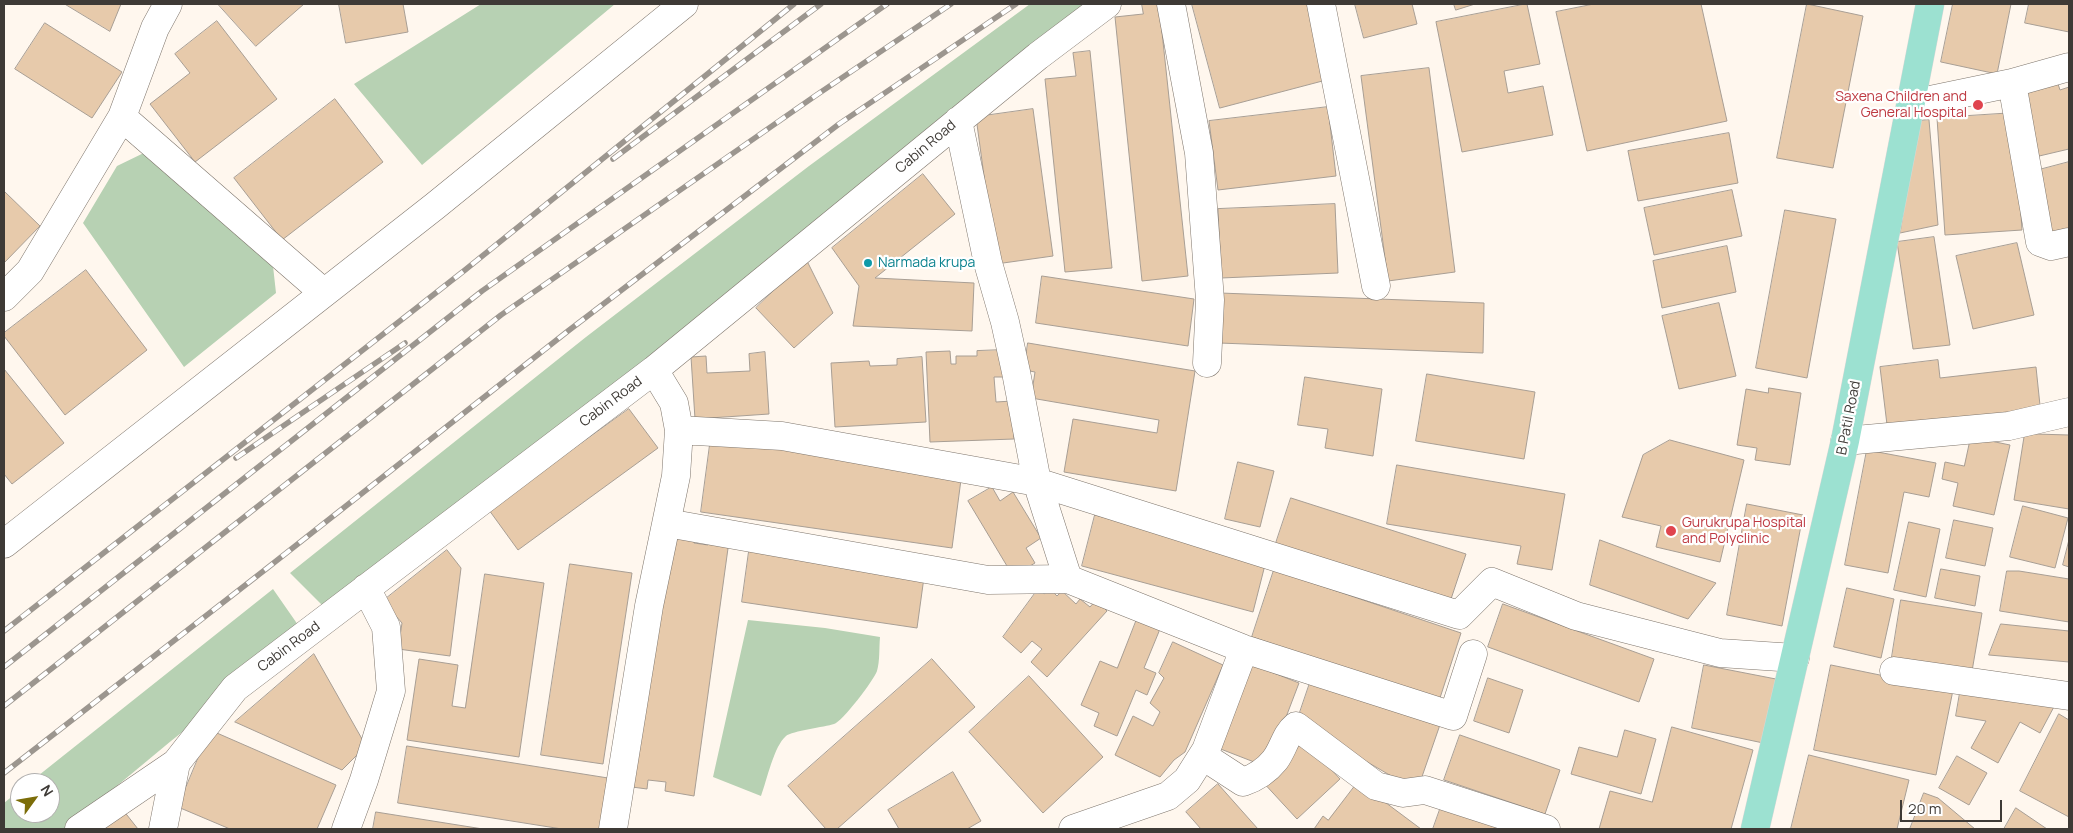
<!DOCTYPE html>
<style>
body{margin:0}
#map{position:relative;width:2073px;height:833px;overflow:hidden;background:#fff7ee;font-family:Manrope,sans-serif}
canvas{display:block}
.frame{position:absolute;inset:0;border:5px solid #3e3a36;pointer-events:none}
.north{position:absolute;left:10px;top:773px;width:50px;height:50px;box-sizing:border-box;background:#fff;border:1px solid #b2b0af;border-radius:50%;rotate:58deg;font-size:14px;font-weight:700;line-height:20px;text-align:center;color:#3e3a36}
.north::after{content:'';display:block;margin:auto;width:18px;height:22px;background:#7c6d09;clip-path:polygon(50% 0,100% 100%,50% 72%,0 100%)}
.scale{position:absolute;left:1900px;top:800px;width:102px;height:22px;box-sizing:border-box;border:2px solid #3e3a36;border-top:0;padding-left:6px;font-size:15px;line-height:18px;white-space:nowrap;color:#3e3a36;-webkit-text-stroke:4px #fff;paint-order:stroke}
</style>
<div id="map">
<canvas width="2073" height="833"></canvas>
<div class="frame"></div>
<div class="north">N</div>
<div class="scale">20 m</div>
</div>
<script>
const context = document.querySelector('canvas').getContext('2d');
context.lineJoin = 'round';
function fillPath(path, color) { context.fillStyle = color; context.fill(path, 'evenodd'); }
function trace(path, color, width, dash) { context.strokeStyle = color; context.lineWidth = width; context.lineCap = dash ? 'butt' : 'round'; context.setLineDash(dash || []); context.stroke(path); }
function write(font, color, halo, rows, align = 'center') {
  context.font = font + ' Manrope,sans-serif'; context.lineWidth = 4.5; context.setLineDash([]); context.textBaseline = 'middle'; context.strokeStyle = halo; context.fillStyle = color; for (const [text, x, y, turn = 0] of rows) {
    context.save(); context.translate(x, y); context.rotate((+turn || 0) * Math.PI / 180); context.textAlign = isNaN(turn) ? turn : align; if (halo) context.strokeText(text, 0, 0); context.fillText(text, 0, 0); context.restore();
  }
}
const green = new Path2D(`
 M 481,4 L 615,4 L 422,165 L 354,84 Z
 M 1030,4 L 1123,4 L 1026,83 L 773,260 L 659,348 L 473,496 L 323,606 L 290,573 L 586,337 L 809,166 Z
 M 152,149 L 272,257 L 276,293 L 184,367 L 83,223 L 117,166 Z
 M 273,589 L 305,635 L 171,741 L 65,829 L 4,829 L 4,803 L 20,790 L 20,813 L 50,813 L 50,783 L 29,783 Z
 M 748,620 L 825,628 L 880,637 C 879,648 880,661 877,671 C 874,680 842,722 834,724 C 825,727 792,731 786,736 C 774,746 767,780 761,796 L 713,777 Z`);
const building = new Path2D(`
 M 65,4 L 121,4 L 110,31 Z
 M 218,4 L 304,4 L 256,46 Z
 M 339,4 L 403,4 L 408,32 L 346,43 Z
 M 1142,4 L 1159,4 L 1188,276 L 1142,281 L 1115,17 L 1143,14 Z
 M 1192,4 L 1314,4 L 1330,79 L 1220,108 Z
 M 1355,4 L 1412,4 L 1417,24 L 1364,38 Z
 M 1454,4 L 1475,4 L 1456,10 Z
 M 1527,4 L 1540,64 L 1504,71 L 1508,93 L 1543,86 L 1553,135 L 1462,152 L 1436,22 Z
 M 1594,4 L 1701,4 L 1727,121 L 1587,151 L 1556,12 Z
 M 1807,4 L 1863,16 L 1833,168 L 1777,158 Z
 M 1953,4 L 2011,4 L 1997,74 L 1941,62 Z
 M 2029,4 L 2069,4 L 2069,32 L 2025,23 Z
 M 217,21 L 277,99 L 195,162 L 150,104 L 190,73 L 175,54 Z
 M 45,23 L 122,72 L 92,118 L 15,69 Z
 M 1090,51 L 1112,268 L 1065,272 L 1045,79 L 1076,76 L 1073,53 Z
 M 1429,68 L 1455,272 L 1388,281 L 1361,76 Z
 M 2058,84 L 2060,90 L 2069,87 L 2069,149 L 2035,157 L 2019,93 Z
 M 335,99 L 383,162 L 282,240 L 234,178 Z
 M 1328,107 L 1336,176 L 1218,190 L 1209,121 Z
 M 1033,109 L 1053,256 L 996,264 L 976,117 Z
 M 2014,113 L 2022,230 L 1945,235 L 1937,118 Z
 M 1929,120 L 1938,225 L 1900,233 L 1918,121 Z
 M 1729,133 L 1738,183 L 1638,201 L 1628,151 Z
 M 2069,162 L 2069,233 L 2052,237 L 2035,171 Z
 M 923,174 L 955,214 L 875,278 L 974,283 L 972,331 L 853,326 L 859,286 L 832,248 Z
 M 1732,190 L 1742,236 L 1654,255 L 1644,208 Z
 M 4,191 L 40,226 L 4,263 Z
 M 1335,204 L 1338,273 L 1221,278 L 1218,209 Z
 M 1785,210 L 1836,219 L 1807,378 L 1756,368 Z
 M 1934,237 L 1950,345 L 1913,349 L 1897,242 Z
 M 2017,243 L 2034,315 L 1973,329 L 1956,256 Z
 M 1727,246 L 1736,292 L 1662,308 L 1653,261 Z
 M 806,259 L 833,313 L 794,348 L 756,308 Z
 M 86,270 L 147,350 L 65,415 L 4,336 L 4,333 Z
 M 1042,276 L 1194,299 L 1188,346 L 1036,323 Z
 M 1220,293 L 1484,303 L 1483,353 L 1219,343 Z
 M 1719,303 L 1736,376 L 1679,389 L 1662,316 Z
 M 1028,343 L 1195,371 L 1176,491 L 1064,472 L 1073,419 L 1157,433 L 1159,420 L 1031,398 L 1035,372 L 1024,370 Z
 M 1002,350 L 1003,377 L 994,377 L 996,402 L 1012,401 L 1014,439 L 930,442 L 926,352 L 950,351 L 951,364 L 956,364 L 956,356 L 977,356 L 977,351 Z
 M 765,352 L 769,414 L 695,419 L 691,357 L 706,356 L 707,373 L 750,371 L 749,354 Z
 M 922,357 L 926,422 L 835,427 L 831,363 L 869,361 L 870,366 L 897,365 L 897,359 Z
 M 1938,360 L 1940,378 L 2036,367 L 2041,415 L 1888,433 L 1880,367 Z
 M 4,369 L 64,443 L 12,484 L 4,474 Z
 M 1427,374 L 1535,392 L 1524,459 L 1416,441 Z
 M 1305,377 L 1382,389 L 1373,456 L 1325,448 L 1328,429 L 1298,425 Z
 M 1769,388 L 1801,393 L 1790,465 L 1755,460 L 1757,448 L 1737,445 L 1746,389 L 1768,393 Z
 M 629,409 L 658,448 L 518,550 L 489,510 Z
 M 2035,434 L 2069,435 L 2069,509 L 2014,500 L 2024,437 Z
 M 711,437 L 962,472 L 952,548 L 701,512 Z
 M 1971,437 L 2010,445 L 1994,515 L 1953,506 L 1958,483 L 1942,479 L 1945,462 L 1964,466 Z
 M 1670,440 L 1744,460 L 1720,562 L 1656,547 L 1661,526 L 1622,517 L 1643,455 Z
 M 1867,450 L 1936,463 L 1929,497 L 1904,492 L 1888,573 L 1845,565 Z
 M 1238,462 L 1274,471 L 1260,527 L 1225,519 Z
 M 1397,465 L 1565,494 L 1552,570 L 1517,564 L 1521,546 L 1387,524 Z
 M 992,487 L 1000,501 L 1013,492 L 1041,538 L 1026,548 L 1035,563 L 1013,576 L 968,501 Z
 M 1291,498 L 1466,554 L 1450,602 L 1275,546 Z
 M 1747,504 L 1803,515 L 1782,626 L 1727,615 Z
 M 2023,506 L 2068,518 L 2055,568 L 2010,557 Z
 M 1095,515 L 1266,561 L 1253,612 L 1082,566 Z
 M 1954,520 L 1993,528 L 1985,566 L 1946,558 Z
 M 1909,522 L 1940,529 L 1926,597 L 1894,590 Z
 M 667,532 L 695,536 L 694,543 L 708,545 L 709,537 L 729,541 L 694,796 L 665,791 L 666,782 L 648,780 L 647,789 L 632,787 Z
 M 1600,540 L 1716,583 L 1688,619 L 1590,585 Z
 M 2069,540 L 2069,567 L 2063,565 Z
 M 750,544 L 925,570 L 917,628 L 742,602 Z
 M 447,550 L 461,568 L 450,656 L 398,649 L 402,623 L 383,601 Z
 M 570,564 L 632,573 L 603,764 L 541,755 Z
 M 1941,569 L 1980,576 L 1975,606 L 1935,598 Z
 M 1274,570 L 1461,633 L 1439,701 L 1252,637 Z
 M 2007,571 L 2019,571 L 2069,579 L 2069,622 L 2000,611 Z
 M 485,574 L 544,583 L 519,757 L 407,740 L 419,659 L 458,665 L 452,706 L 465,708 Z
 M 1039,588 L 1044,594 L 1050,589 L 1057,596 L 1062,591 L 1076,604 L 1080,599 L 1090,607 L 1096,600 L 1107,611 L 1047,677 L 1031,662 L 1042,649 L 1032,641 L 1021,653 L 1003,637 Z
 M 1847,588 L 1894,599 L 1881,658 L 1834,647 Z
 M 1901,600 L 1982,613 L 1971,677 L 1891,663 Z
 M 1503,604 L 1654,659 L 1639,702 L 1488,647 Z
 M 1137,619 L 1160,629 L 1144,668 L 1156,673 L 1147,695 L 1136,690 L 1117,736 L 1094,726 L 1099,713 L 1081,705 L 1100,661 L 1117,668 Z
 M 2001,624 L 2069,631 L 2069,662 L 1989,655 Z
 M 1173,642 L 1223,665 L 1185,752 L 1174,760 L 1160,777 L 1115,755 L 1133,716 L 1153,726 L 1160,712 L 1150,703 L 1164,678 L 1159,673 Z
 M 314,654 L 366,746 L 342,770 L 235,722 Z
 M 932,659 L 975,707 L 837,829 L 826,829 L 788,786 Z
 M 1251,664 L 1299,683 L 1267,767 L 1218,748 Z
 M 1704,665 L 1781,680 L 1768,744 L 1692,728 Z
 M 1831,665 L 1953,690 L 1936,775 L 1814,750 Z
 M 1313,674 L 1442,719 L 1417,791 L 1297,721 Z
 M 1029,676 L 1103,757 L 1043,813 L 969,732 Z
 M 1488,678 L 1523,690 L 1509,733 L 1474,721 Z
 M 1961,687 L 2056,703 L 2040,733 L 2020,722 L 1998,763 L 1971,748 L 1986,721 L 1956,716 Z
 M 2059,714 L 2069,720 L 2069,817 L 2020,791 Z
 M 1672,727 L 1753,750 L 1731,829 L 1599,829 L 1610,791 L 1652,802 Z
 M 210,730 L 336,785 L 317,829 L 230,829 L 178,807 Z
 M 1625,730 L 1656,739 L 1641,794 L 1571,774 L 1579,747 L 1617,757 Z
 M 1460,735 L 1560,770 L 1545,814 L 1444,780 Z
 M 1304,740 L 1340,779 L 1297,819 L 1261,780 Z
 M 407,746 L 608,778 L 600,829 L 562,829 L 398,803 Z
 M 1809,755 L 1909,780 L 1897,829 L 1791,829 Z
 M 1957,756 L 1987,773 L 1969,805 L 1939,788 Z
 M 953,772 L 981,821 L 967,829 L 899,829 L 888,810 Z
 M 1358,782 L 1421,829 L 1314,829 L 1323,816 L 1328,820 Z
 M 1218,784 L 1258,829 L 1201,829 L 1186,812 Z
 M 1924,793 L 1938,798 L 1975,829 L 1910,829 Z
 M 1443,801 L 1519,829 L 1433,829 Z
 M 2016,808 L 2047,829 L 2004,829 Z
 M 123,810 L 138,829 L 98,829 Z
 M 376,812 L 483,829 L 373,829 Z`);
const minor = new Path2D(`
 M 1171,4 L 1199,153 L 1210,300 L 1207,363
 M 1321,4 L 1376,286
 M 2012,83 L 2040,242 L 2051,246 L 2069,242
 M 1911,104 L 2012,83 L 2069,67
 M 122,117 L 323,292
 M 958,121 L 988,263 L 1005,322 L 1016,372 L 1037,482 L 1068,579
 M 4,297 L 30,271 L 122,117 L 155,28 L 168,4
 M 679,430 L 782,436 L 1037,482 L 1459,615 L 1492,582 L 1576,616 L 1720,653 L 1795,658
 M 1845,441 L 2009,426 L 2069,412
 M 667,523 L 988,580 L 1068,579 L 1244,649 L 1453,716 L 1473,654
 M 4,544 L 435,206 L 684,4
 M 1894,671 L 2069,696
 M 1203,756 L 1243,782 C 1255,778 1267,770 1275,760 C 1284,748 1285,735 1296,726 L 1376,786 L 1403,793 L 1425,790 L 1546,829
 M 79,829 L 176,763
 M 163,829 L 176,763 L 235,688 L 654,370 L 1038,56 L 1107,4
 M 346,829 L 364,780 L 391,691 L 386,627 L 366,588
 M 613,829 L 649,606 L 676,476 L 679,430 L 674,403 L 654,370
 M 1073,829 L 1168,796 L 1187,780 L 1206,750 L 1244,649`);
const major = new Path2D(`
 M 1755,829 L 1845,441 L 1930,4`);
const rail = new Path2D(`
 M 613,159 L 821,4
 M 236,458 L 405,343
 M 4,631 L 465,270 L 794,4
 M 4,667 L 482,291 L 887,4
 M 4,706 L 501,315 L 815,96 L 951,4
 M 4,773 L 266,569 L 568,331 L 839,124 L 1016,4`);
const markers = [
 [1978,105,6,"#e0444e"],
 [868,263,5,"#0f9aa8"],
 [1671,531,6,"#e0444e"]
];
const healthNames = [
 ["Saxena Children and",1967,97],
 ["General Hospital",1967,113],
 ["Gurukrupa Hospital",1682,523,"left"],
 ["and Polyclinic",1682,539,"left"]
];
const streetNames = [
 ["Cabin Road",926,147,-40],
 ["Cabin Road",611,402,-37],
 ["B Patil Road",1849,418,-79],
 ["Cabin Road",289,647,-37]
];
const cultureNames = [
 ["Narmada krupa",878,263]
];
fillPath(green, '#b7d1b3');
fillPath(building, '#e7caab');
trace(building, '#a89e94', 1);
trace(minor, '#7f766d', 29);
trace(major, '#d8d8d7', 29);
trace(minor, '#fff', 28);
trace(major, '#9ce1d1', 28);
trace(rail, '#9c968f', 5.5);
trace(rail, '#fff', 4, [11]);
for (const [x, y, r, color] of markers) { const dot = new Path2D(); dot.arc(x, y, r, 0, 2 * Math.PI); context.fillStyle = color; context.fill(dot); trace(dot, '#fff', 2); }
write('14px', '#be3a42', '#fff', healthNames, 'right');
write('14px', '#3e3a36', '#fff', streetNames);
write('14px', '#0d838f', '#fff', cultureNames, 'left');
</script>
